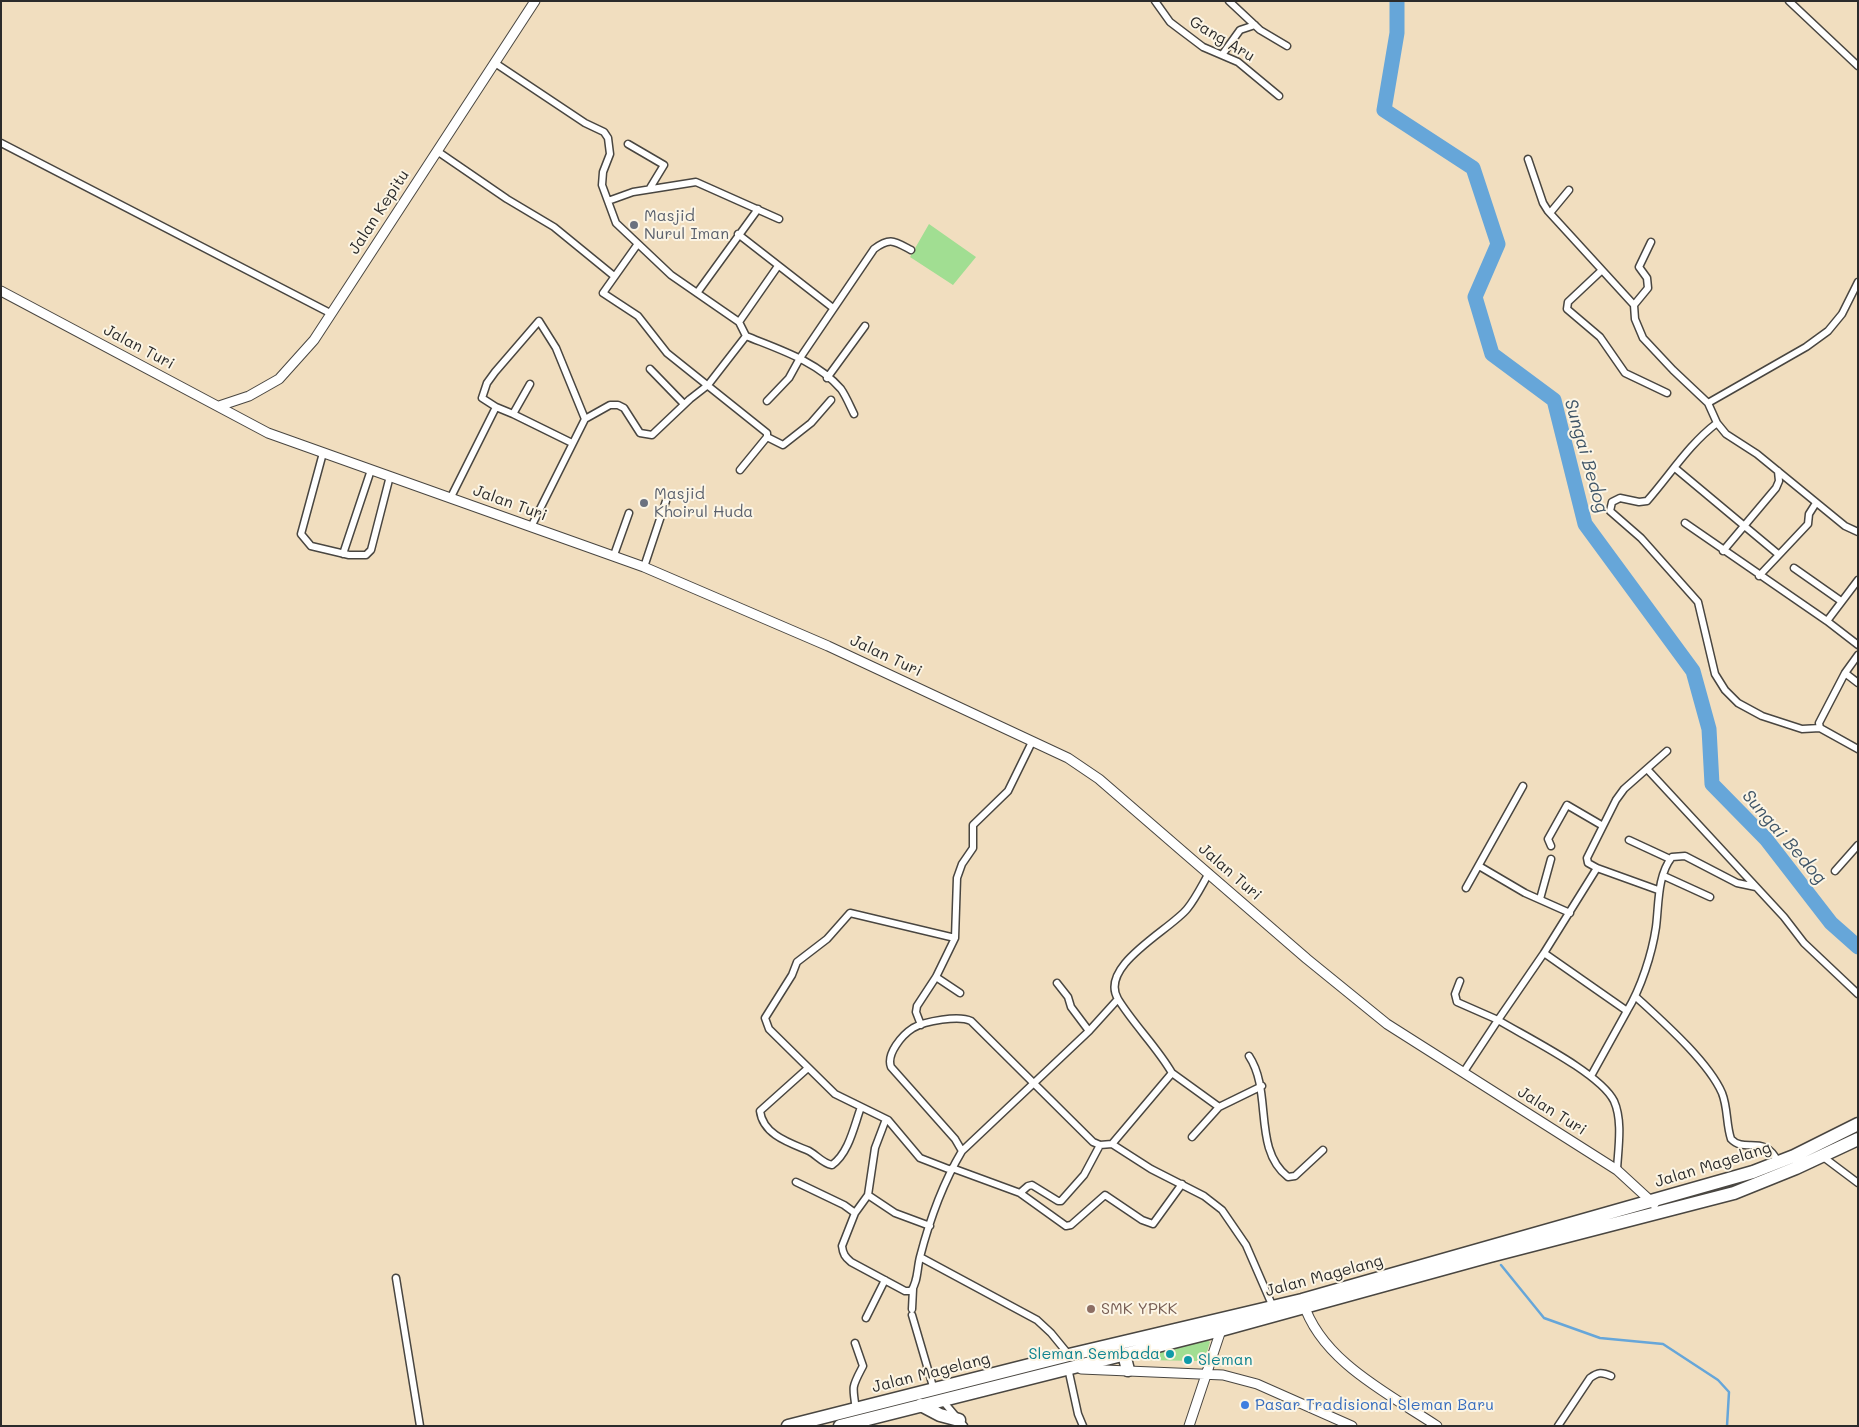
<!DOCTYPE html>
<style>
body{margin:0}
#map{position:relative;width:1859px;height:1427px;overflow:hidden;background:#f1debf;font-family:Mali,sans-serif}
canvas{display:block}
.frame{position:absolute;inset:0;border:2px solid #2b2b2b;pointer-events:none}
</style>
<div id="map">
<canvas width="1859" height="1427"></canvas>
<div class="frame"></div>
</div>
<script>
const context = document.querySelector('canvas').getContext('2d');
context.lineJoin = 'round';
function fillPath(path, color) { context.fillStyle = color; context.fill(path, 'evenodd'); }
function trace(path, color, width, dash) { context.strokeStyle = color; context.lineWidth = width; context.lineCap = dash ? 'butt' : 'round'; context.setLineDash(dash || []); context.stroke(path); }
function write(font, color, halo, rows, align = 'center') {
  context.font = font + ' Mali,sans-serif'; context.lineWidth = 4; context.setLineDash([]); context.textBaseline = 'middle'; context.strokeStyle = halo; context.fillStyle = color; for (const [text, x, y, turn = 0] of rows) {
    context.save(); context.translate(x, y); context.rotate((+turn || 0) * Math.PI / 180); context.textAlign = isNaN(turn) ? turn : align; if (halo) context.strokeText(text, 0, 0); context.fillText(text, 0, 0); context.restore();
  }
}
const green = new Path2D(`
 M 929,224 L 976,257 L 953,285 L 910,257 Z
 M 1207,1340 L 1210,1342 L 1205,1359 L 1202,1361 L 1140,1360 L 1139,1356 Z`);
const stream = new Path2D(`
 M 1501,1265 L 1544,1318 L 1600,1338 L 1663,1344 L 1718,1380 L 1729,1392 L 1727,1426`);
const river = new Path2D(`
 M 1397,1 L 1397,33 L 1384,110 L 1473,168 L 1498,244 L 1475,297 L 1492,354 L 1554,400 L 1585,524 L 1693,671 L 1709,729 L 1712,784 L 1766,839 L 1831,923 L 1858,947`);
const street = new Path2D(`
 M 1155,1 L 1170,22 L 1203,47 L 1238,62 L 1279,96
 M 1229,1 L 1260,30 L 1287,46
 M 1789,1 L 1858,66
 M 1222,55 L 1240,30 L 1255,25
 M 495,63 L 585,123 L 604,132 L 608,138 L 610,154 L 603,172 L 602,185 L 616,223 L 671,275 L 739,322 L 746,336 C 778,349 817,361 841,389 C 846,396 850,406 854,414
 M 1,143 L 330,313
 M 628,144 L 664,165 L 650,188
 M 437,151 L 507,199 L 554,227 L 614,276
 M 1528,159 L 1543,203 L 1548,211 L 1634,305 L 1635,319 L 1643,338 L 1673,370 L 1708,403 L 1717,423 L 1726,434 L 1757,454 L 1845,526 L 1858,532
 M 608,201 L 633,192 L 696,182 L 779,219
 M 1550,213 L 1569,190
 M 738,234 L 833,308
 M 637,245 L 603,293 L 638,316 L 667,353 L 767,433 L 767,437 L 740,470
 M 1601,271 L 1568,302 L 1567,309 L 1600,337 L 1625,373 L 1667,393
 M 697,293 L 758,209
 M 1634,305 L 1648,288 L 1647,278 L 1639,267 L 1651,242
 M 739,322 L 778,266
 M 650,369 L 684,404
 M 827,378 L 865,326
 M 530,384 L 513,414 L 572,443
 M 767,401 L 789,378 L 800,358 L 874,249 C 890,237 894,241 911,250
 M 1708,403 L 1806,347 L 1828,331 L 1842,314 L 1858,282
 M 496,407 L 482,398 L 487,383 L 495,372 L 539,321 L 556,348 L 585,419
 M 1717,423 C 1689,444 1670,475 1647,501 L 1639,502 L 1620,498 L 1612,502 L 1610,511 L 1641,538 L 1698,602 L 1715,674 L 1725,690 L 1738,703 L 1762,716 L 1802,729 L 1820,728
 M 767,437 L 783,445 L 811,423 L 831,400
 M 323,453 L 301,534 L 311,546 L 349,555 L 366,555 L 371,550 L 390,476
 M 1675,468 L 1778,554
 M 451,497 L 496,407 L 513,414
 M 1685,523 L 1827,621
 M 531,527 L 585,419 L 610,405 L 618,405 L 624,408 L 640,433 L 652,435 L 690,399 L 708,385 L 746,336
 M 1723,551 L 1776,488 L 1779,481 L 1778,471
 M 343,554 L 371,470
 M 614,555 L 629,513
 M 644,567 L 666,501
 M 1794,568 L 1841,601
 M 1759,576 L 1808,524 L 1809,514 L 1816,503
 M 1858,580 L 1827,621 L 1858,645
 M 1858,655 L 1845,673 L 1819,723 L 1820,728 L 1858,749
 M 1845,673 L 1858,683
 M 1647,769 L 1784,917 L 1804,943 L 1858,994
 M 1629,840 L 1670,859
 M 1551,846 L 1548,839 L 1567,805 L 1603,826
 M 1479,866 L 1525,893 L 1570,913
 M 1835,871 L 1858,845
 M 1664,876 L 1710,897
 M 1466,888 L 1523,786
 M 1658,890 L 1597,868 L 1588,863 L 1587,858 L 1616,800 L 1624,789 L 1667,751
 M 1540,899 L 1551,859
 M 1544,953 L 1597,868
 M 936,977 L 960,993
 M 1460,981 L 1455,994 L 1457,1002 L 1498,1020 L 1544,953 L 1627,1011 L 1591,1076
 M 1057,983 L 1068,997 L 1071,1007 L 1089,1031
 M 1635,996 C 1661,1020 1708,1061 1722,1093 C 1728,1108 1726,1124 1731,1139 C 1745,1154 1764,1133 1778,1162
 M 1627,1011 C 1641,988 1652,954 1656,927 C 1659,904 1657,876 1672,857 L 1685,856 L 1737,883 L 1756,887
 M 921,1025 L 916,1012 L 917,1006 L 936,977 L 955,938 L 957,878 L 962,864 L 973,848 L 973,825 L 1008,791 L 1032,742
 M 1249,1056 C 1273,1092 1252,1149 1288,1177 L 1295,1176 L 1323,1150
 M 808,1068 L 760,1111 C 763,1135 790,1143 809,1151 C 818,1156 822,1163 832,1165 C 849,1153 854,1126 861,1107
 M 1172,1073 L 1219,1107
 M 1463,1073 L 1498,1020 C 1526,1037 1600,1073 1614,1101 C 1623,1121 1618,1149 1617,1170
 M 886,1119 L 875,1148 L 868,1195 L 855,1213 L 842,1246 C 843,1254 845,1257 851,1262 L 905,1291 L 911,1291 C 918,1282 917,1268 920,1257 C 929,1222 943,1183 962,1151 L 955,1139 L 891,1067 C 886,1054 902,1035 913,1028 C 925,1021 959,1015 971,1021 L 1093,1142 L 1100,1145 L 1112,1144 L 1151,1169 L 1204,1196 L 1222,1210 L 1246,1245 L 1273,1307
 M 1192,1137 L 1219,1107 L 1262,1086
 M 1112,1144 L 1172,1073 C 1157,1047 1134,1025 1118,999 C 1098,966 1170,930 1187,909 C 1196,898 1202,885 1209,873
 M 962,1151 L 1089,1031 L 1118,999
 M 1822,1156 L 1858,1183
 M 952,1168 L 1020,1193 L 1028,1186 L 1032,1185 L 1058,1201 L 1061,1201 L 1084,1175 L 1100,1145
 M 951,1170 L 920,1158 L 888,1120 L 835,1094 L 769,1029 L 765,1018 L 792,975 L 797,962 L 827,939 L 850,913 L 955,938
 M 796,1182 L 844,1205 L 855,1213
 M 1020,1193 L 1066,1226 L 1071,1225 L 1105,1195 L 1142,1220 L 1153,1224 L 1182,1184
 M 868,1195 L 895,1213 L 930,1226
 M 920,1257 L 1037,1320 L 1051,1333 L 1069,1355
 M 396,1278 L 420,1426
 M 912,1309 L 913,1289
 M 912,1315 L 934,1390
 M 866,1318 L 885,1280
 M 855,1343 L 863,1366 C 852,1387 852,1385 856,1409
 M 1068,1368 L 1078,1414 L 1083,1426
 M 942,1400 L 964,1426
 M 1558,1426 L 1590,1378 C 1598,1372 1602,1372 1611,1376`);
const secondary = new Path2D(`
 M 1,291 L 268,433 L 644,567 L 828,646 L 1068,758 L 1099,779 L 1307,959 L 1387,1024 L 1617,1170 L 1654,1204
 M 219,406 L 249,396 L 279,379 L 314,340 L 535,1
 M 1303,1302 C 1321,1361 1389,1394 1437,1426
 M 1081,1369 L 1223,1375 L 1257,1384 L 1352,1426
 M 1189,1426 L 1221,1330`);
const highway = new Path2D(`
 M 1124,1354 L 1128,1370
 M 921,1405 L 940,1415 L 959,1420
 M 788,1426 L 1069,1355 L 1302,1300 L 1753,1172 L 1794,1156 L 1858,1124
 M 840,1426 L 1221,1330 L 1490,1256 L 1734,1193 L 1796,1168 L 1858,1139`);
const markers = [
 [634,225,5,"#6b7280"],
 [644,503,5,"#6b7280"],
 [1091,1309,5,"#8d6e63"],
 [1170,1354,5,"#0f9aa8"],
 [1188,1360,5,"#0f9aa8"],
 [1245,1405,5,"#3f7fe0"]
];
const streetNames = [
 ["Gang Aru",1222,39,31],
 ["Jalan Kepitu",379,212,-57],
 ["Jalan Turi",139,347,28],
 ["Jalan Turi",510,503,20],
 ["Jalan Turi",886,656,25],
 ["Jalan Turi",1230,872,41],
 ["Jalan Turi",1552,1111,32],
 ["Jalan Magelang",1713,1165,-17],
 ["Jalan Magelang",1324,1276,-15],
 ["Jalan Magelang",931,1373,-14]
];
const worshipNames = [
 ["Masjid",644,216],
 ["Nurul Iman",644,234],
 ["Masjid",654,494],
 ["Khoirul Huda",654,512]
];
const educationNames = [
 ["SMK YPKK",1101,1309]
];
const cultureNames = [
 ["Sleman Sembada",1160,1354],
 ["Sleman",1198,1360,"left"]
];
const shopNames = [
 ["Pasar Tradisional Sleman Baru",1255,1405]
];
const waterNames = [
 ["Sungai Bedog",1586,456,74],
 ["Sungai Bedog",1784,837,49]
];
fillPath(green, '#a1de92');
trace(stream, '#66a6d9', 2.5);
trace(river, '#66a6d9', 15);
trace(street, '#494641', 9);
trace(secondary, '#494641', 11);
trace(highway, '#494641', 15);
trace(street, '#fff', 6);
trace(secondary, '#fff', 9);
trace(highway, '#fff', 12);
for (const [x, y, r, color] of markers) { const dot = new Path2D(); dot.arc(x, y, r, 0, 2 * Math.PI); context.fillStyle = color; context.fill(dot); trace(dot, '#fcf5e5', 2); }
write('16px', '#2b2b2b', '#fcf5e5', streetNames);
write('16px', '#5b616d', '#fcf5e5', worshipNames, 'left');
write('16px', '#785e54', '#fcf5e5', educationNames, 'left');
write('16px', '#0d838f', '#fcf5e5', cultureNames, 'right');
write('16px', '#366cbe', '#fcf5e5', shopNames, 'left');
write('italic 18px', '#405668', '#fcf5e5', waterNames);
</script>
